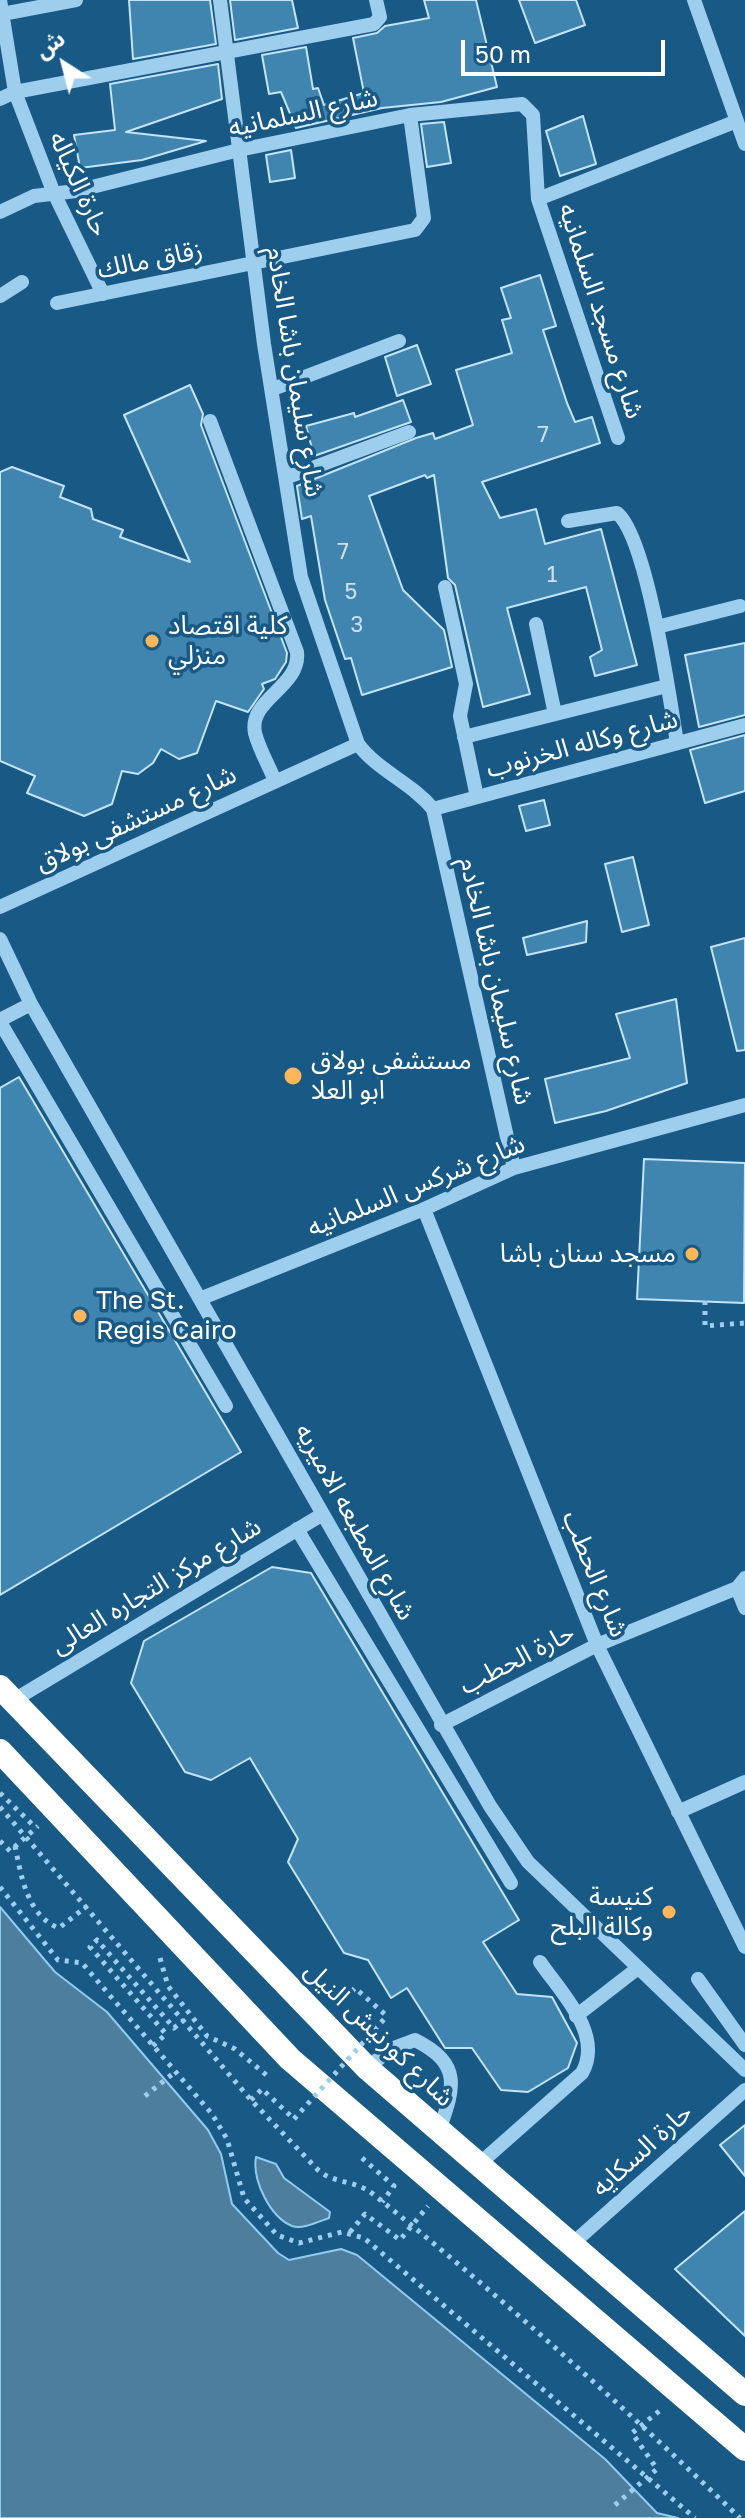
<!DOCTYPE html>
<meta charset="utf-8">
<style>
body{margin:0}
#map{position:relative;width:745px;height:2518px;overflow:hidden;background:#185986;font-family:"Golos Text","Noto Sans Arabic",sans-serif}
canvas{display:block}
.north{position:absolute;left:24px;top:24px;width:80px;height:80px;-webkit-text-stroke:6px #185986;paint-order:stroke;rotate:324deg;font-size:22px;font-weight:700;line-height:32px;text-align:center;color:#fff}
.north::after{content:'';display:block;margin:auto;width:28px;height:36px;background:#fff;clip-path:polygon(50% 0,100% 100%,50% 72%,0 100%)}
.scale{position:absolute;left:461px;top:40px;width:204px;height:36px;box-sizing:border-box;border:4px solid #fff;border-top:0;padding-left:10px;font-size:24px;line-height:28px;white-space:nowrap;color:#fff;-webkit-text-stroke:6px #185986;paint-order:stroke}
</style>
<div id="map">
<canvas width="745" height="2518"></canvas>
<div class="north">ش</div>
<div class="scale">50 m</div>
</div>
<script>
const context = document.querySelector('canvas').getContext('2d');
context.lineJoin = 'round';
function fillPath(path, color) { context.fillStyle = color; context.fill(path, 'evenodd'); }
function trace(path, color, width, dash) { context.strokeStyle = color; context.lineWidth = width; context.lineCap = dash ? 'butt' : 'round'; context.setLineDash(dash || []); context.stroke(path); }
function write(font, color, halo, rows, align = 'center') {
  context.font = font + ' "Golos Text","Noto Sans Arabic",sans-serif'; context.lineWidth = 7; context.setLineDash([]); context.textBaseline = 'middle'; context.strokeStyle = halo; context.fillStyle = color; for (const [text, x, y, turn = 0] of rows) {
    context.save(); context.translate(x, y); context.rotate((+turn || 0) * Math.PI / 180); context.textAlign = isNaN(turn) ? turn : align; if (halo) context.strokeText(text, 0, 0); context.fillText(text, 0, 0); context.restore();
  }
}
const water = new Path2D(`
 M 0,1907 L 55,1972 L 107,2012 L 208,2130 L 221,2154 L 232,2204 L 278,2253 L 289,2260 L 341,2249 L 357,2255 L 605,2459 L 657,2513 L 678,2518 L 0,2518 Z
 M 256,2157 L 276,2164 L 284,2178 L 330,2212 L 329,2218 C 320,2221 302,2230 292,2226 C 270,2217 252,2180 256,2157 Z`);
const building = new Path2D(`
 M 129,0 L 210,0 L 216,44 L 133,59 Z
 M 230,0 L 292,0 L 298,28 L 235,40 Z
 M 424,0 L 476,0 L 497,87 L 441,102 L 382,108 L 296,128 L 281,92 L 269,94 L 262,55 L 306,47 L 313,89 L 318,88 L 324,105 L 364,93 L 353,38 L 377,33 L 385,26 L 429,18 Z
 M 519,0 L 576,0 L 585,25 L 535,43 Z
 M 218,64 L 222,99 L 126,132 L 206,141 L 142,160 L 80,168 L 74,135 L 115,130 L 110,84 Z
 M 583,116 L 596,164 L 560,176 L 546,131 Z
 M 444,122 L 451,163 L 427,167 L 421,124 Z
 M 291,150 L 295,178 L 270,182 L 266,155 Z
 M 540,275 L 556,326 L 543,330 L 567,403 L 575,422 L 592,417 L 600,443 L 482,482 L 500,518 L 536,509 L 545,544 L 601,529 L 637,665 L 595,676 L 590,657 L 602,650 L 586,587 L 507,608 L 530,694 L 483,707 L 455,585 L 448,578 L 434,475 L 427,478 L 425,475 L 369,496 L 403,590 L 444,630 L 452,667 L 362,695 L 351,658 L 345,659 L 325,600 L 311,516 L 302,519 L 297,486 L 416,438 L 433,433 L 435,439 L 473,425 L 456,370 L 512,353 L 502,320 L 511,318 L 501,288 Z
 M 417,345 L 431,384 L 397,396 L 385,357 Z
 M 190,385 L 203,414 L 201,425 L 287,653 L 286,662 L 275,679 L 262,684 L 264,689 L 248,712 L 216,701 L 197,753 L 179,759 L 161,749 L 153,763 L 138,774 L 122,771 L 112,804 L 84,816 L 27,793 L 35,776 L 0,761 L 0,472 L 12,467 L 64,486 L 60,497 L 91,509 L 93,519 L 123,530 L 120,537 L 190,562 L 124,415 Z
 M 403,400 L 411,422 L 314,456 L 306,426 L 354,413 L 355,417 Z
 M 745,643 L 745,715 L 699,727 L 685,655 Z
 M 745,735 L 745,791 L 705,803 L 690,750 Z
 M 544,800 L 550,825 L 526,831 L 519,806 Z
 M 633,857 L 649,925 L 622,932 L 605,864 Z
 M 587,921 L 586,942 L 527,955 L 523,938 Z
 M 745,938 L 745,1050 L 737,1051 L 711,947 Z
 M 676,999 L 687,1083 L 606,1111 L 555,1123 L 545,1079 L 630,1058 L 616,1014 Z
 M 19,1077 L 241,1452 L 0,1595 L 0,1088 Z
 M 644,1159 L 745,1163 L 744,1303 L 637,1299 Z
 M 272,1567 L 311,1573 L 519,1920 L 483,1942 L 517,1994 L 552,1997 L 577,2043 L 568,2068 L 528,2092 L 501,2090 L 472,2048 L 445,2048 L 407,1988 L 391,1998 L 368,1960 L 344,1953 L 288,1862 L 298,1839 L 250,1758 L 211,1780 L 185,1772 L 131,1683 L 144,1641 Z
 M 745,2125 L 745,2176 L 720,2145 Z
 M 745,2211 L 745,2336 L 675,2269 Z`);
const path = new Path2D(`
 M 705,1301 L 705,1326 L 745,1323
 M 0,1793 L 36,1828
 M 0,1807 L 251,2100 L 318,2170 C 334,2184 356,2180 373,2194 C 500,2296 622,2405 740,2518
 M 0,1841 L 10,1851 L 38,1826
 M 15,1846 C 21,1875 27,1916 59,1928 L 87,1906
 M 0,1887 L 58,1960 L 82,1963 L 212,2114 L 227,2139 L 244,2198 L 277,2235 L 299,2243 L 342,2232 L 364,2238 L 695,2518
 M 160,1958 L 168,1986 L 207,2036 L 235,2049 L 270,2078
 M 338,2006 L 355,1988 L 387,2016
 M 153,2046 L 166,2034 L 90,1947 L 97,1940 L 174,2028 L 184,2020
 M 145,2096 L 175,2072
 M 251,2100 L 262,2089 L 294,2119
 M 362,2158 L 394,2186 L 382,2202
 M 350,2232 L 365,2214 L 400,2240 L 428,2206
 M 615,2505 L 657,2469 L 632,2433 L 663,2408`);
const minor = new Path2D(`
 M 0,0 L 15,92 L 53,191 L 103,294
 M 220,0 L 264,344 L 301,577 L 358,744 C 378,771 412,783 433,809 L 514,1168
 M 694,0 L 745,144
 M 2,14 L 76,0
 M 0,99 L 15,92 L 374,24 L 380,17 L 376,0
 M 538,199 L 737,121
 M 0,212 L 34,196 L 76,191 L 239,150 L 410,115 L 522,104 L 533,115 L 538,199 L 618,438
 M 0,296 L 22,282
 M 57,303 L 415,230 L 424,218 L 410,115
 M 273,389 L 399,341
 M 210,421 L 297,652 C 301,687 248,699 255,733 C 259,749 269,766 275,781
 M 288,477 L 409,432
 M 568,521 L 617,513 C 647,537 670,699 677,743
 M 445,587 L 466,684 L 460,716 L 477,797
 M 536,624 L 555,714
 M 657,627 L 740,606
 M 464,737 L 667,686
 M 433,809 L 745,725
 M 0,907 L 358,744
 M 0,939 L 31,1004 L 490,1806 L 528,1862 L 745,2070
 M 0,1020 L 31,1004
 M 0,1022 L 226,1406
 M 424,1209 L 597,1645 L 745,1947
 M 202,1298 L 424,1209 L 514,1168 L 745,1105
 M 297,1529 L 511,1883
 M 737,1588 L 745,1608
 M 14,1700 L 323,1514
 M 441,1725 L 597,1645 L 737,1588 L 745,1578
 M 678,1812 L 745,1782
 M 698,1979 L 745,2045
 M 576,2016 L 638,1968
 M 367,2068 L 391,2049 L 415,2040 C 463,2064 454,2088 439,2131
 M 478,2165 L 582,2073 C 604,2034 561,1993 540,1962
 M 571,2245 L 745,2090`);
const highway = new Path2D(`
 M 0,1687 L 367,2068 L 745,2394
 M 0,1751 L 290,2059 L 745,2449`);
const pathBridge = new Path2D(`
 M 294,2119 L 387,2016`);
const markers = [
 [152,641,8,"#ffb55a"],
 [293,1076,10,"#ffb55a"],
 [692,1254,8,"#ffb55a"],
 [80,1316,8,"#ffb55a"],
 [669,1912,8,"#ffb55a"]
];
const numberNames = [
 ["7",543,435],
 ["7",343,552],
 ["1",552,575],
 ["5",351,592],
 ["3",357,625]
];
const streetNames = [
 ["شارع السلمانيه",303,113,-12],
 ["حارة الكياله",79,184,66],
 ["زقاق مالك",150,260,-11],
 ["شارع مسجد السلمانيه",601,311,72],
 ["شارع سليمان باشا الخادم",295,372,81],
 ["شارع وكاله الخرنوب",582,744,-15],
 ["شارع مستشفى بولاق",136,819,-25],
 ["شارع سليمان باشا الخادم",496,981,77],
 ["شارع شركس السلمانيه",416,1186,-22],
 ["شارع المطبعه الاميريه",355,1522,61],
 ["شارع الحطب",595,1574,68],
 ["شارع مركز التجاره العالى",156,1586,-31],
 ["حارة الحطب",517,1659,-27],
 ["شارع كورنيش النيل",379,2034,44],
 ["حارة السكايه",642,2150,-42]
];
const poiNames = [
 ["كلية اقتصاد",168,626],
 ["منزلي",168,656],
 ["مستشفي بولاق",311,1061],
 ["ابو العلا",311,1091],
 ["مسجد سنان باشا",676,1254,"right"],
 ["The St.",96,1301],
 ["Regis Cairo",96,1331],
 ["كنيسة",653,1897,"right"],
 ["وكالة البلح",653,1927,"right"]
];
fillPath(water, '#4d7e9e');
trace(water, '#90ccef', 2);
fillPath(building, '#4084b0');
trace(building, '#c3e4f9', 2);
trace(path, '#9eceed', 5, [4, 6]);
trace(minor, '#9eceed', 14);
trace(highway, '#fff', 24);
trace(pathBridge, '#9eceed', 5, [4, 6]);
for (const [x, y, r, color] of markers) { const dot = new Path2D(); dot.arc(x, y, r, 0, 2 * Math.PI); context.fillStyle = color; context.fill(dot); trace(dot, '#185986', 3); }
write('22px', '#cfe0eb', null, numberNames);
write('26px', '#fff', '#185986', streetNames);
write('26px', '#fff', '#185986', poiNames, 'left');
</script>
